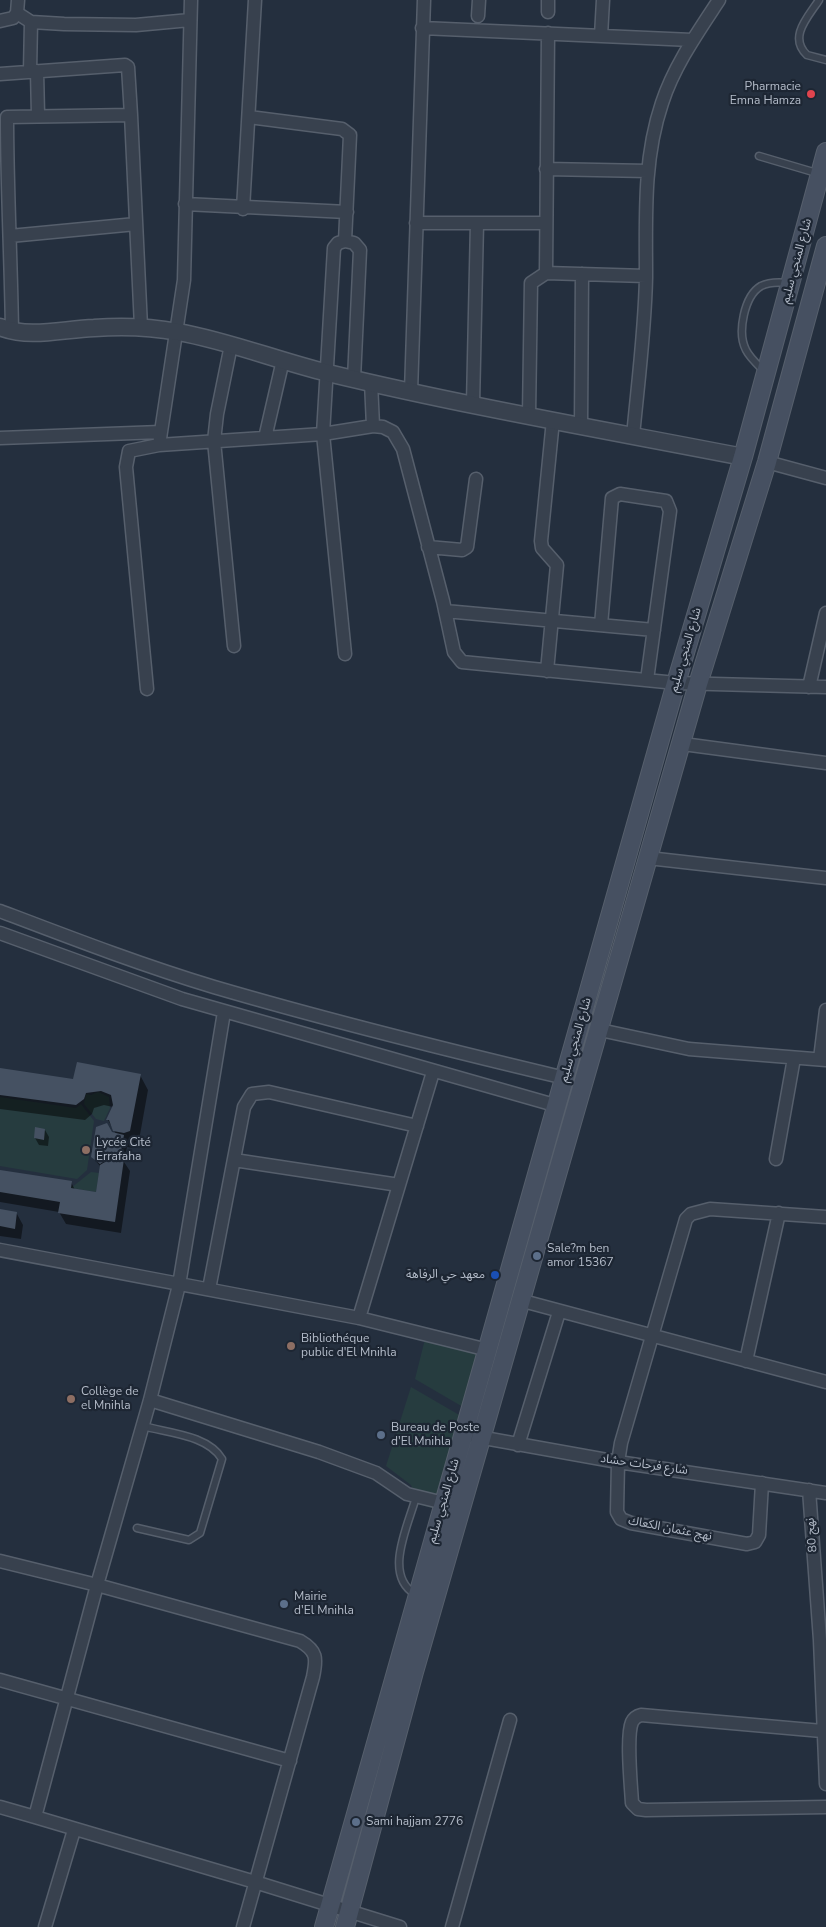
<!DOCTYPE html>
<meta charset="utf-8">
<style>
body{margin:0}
canvas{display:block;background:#242f3e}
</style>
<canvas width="826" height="1927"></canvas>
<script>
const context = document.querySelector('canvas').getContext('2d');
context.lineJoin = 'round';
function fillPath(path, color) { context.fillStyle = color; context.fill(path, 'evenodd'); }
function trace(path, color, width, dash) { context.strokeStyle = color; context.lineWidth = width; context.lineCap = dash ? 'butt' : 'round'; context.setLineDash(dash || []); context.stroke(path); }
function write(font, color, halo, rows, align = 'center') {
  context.font = font + ' "Nunito Sans","Noto Sans Arabic",sans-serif'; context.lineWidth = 4.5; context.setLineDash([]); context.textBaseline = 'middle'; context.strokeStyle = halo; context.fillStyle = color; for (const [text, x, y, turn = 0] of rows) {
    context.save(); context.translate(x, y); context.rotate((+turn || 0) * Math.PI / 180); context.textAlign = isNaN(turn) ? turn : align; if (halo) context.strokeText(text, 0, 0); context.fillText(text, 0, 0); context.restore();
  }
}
const green = new Path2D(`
 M 98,1092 L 109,1097 L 110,1108 L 104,1121 L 96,1119 L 84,1104 L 86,1094 L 91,1095 Z
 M 0,1097 L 76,1108 L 81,1104 L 94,1121 L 87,1170 L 77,1179 L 0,1166 Z
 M 91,1172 L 99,1173 L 96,1192 L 71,1188 Z
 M 427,1331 L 476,1346 L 478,1356 L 463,1407 L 415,1379 Z
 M 411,1387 L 461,1416 L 435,1509 L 421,1505 L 411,1485 L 386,1466 Z`);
const shadow = new Path2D(`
 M 0,1069 L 74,1080 L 140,1075 L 148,1090 L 138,1146 L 133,1148 L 127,1147 L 124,1162 L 130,1171 L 121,1233 L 66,1224 L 59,1212 L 0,1202 L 0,1171 L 71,1182 L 75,1190 L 97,1193 L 101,1167 L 92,1157 L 111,1133 L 116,1134 L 108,1120 L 113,1107 L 104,1105 L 94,1108 L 92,1114 L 85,1120 L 0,1109 Z
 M 45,1130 L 49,1137 L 48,1146 L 39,1145 L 35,1138 Z
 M 0,1211 L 17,1214 L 23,1225 L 21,1239 L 0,1236 Z`);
const building = new Path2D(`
 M 77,1062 L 141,1074 L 130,1131 L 124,1133 L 113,1131 L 109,1120 L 106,1120 L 113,1105 L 111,1095 L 101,1091 L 86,1093 L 84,1099 L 76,1105 L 0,1095 L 0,1068 L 73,1079 Z
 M 107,1123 L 112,1132 L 124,1135 L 120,1157 L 112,1156 L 100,1164 L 91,1157 L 96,1127 Z
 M 35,1127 L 45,1129 L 44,1140 L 34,1138 Z
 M 113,1157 L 124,1159 L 115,1222 L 58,1213 L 60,1202 L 0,1192 L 0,1170 L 72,1181 L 71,1188 L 96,1192 L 100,1165 Z
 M 0,1209 L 17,1212 L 15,1229 L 0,1226 Z`);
const service = new Path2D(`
 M 819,0 C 808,17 788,37 807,55 L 826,60
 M 759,156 L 820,174
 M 764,371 C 758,365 750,358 746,350 C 737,333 744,296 761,286 C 769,282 779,282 788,283
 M 137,1528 L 189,1540 L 200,1533 L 222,1459 C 208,1435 168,1433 143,1426
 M 415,1594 C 383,1575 408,1526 416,1497`);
const minor = new Path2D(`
 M 548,12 L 548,0
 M 17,13 L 31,22 L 64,24 L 136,25 L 190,20
 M 478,16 L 479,0
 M 0,21 L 13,18 L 17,13 L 18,0
 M 422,28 L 692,40
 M 601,36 L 603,0
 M 37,71 L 38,115
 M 30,72 L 31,22
 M 0,74 L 125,65 L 128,67 L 131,115
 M 249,117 L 342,129 L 350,135 L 345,241 L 338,243 L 334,248 L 323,434 L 345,654
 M 546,169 L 648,171
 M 185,204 L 347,212
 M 243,209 L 255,0
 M 416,223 L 477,223
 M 10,236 L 136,224
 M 345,241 L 354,243 L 360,250 L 354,379
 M 546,273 L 548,33
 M 12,331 C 11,260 7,188 7,117 L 131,115 L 141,327
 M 231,345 L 217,414 L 214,441 L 234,646
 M 371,382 L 373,426
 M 411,392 L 424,0
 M 473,404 L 477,223 L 545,223
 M 529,415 L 531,283 L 546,273 L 646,276
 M 581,426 L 582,274
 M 633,436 C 638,383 645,330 646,277 C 646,218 643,159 662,103 C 674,66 698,32 719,0
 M 0,438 L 161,432
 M 265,438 L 283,360
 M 159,445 L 184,280 L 191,0
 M 767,462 L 826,478
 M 428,547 L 462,550 L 467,547 L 476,479
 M 445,611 L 654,630
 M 601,625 L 612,498 L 620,494 L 666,501 L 670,511 L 647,680
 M 547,671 L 557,565 L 542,548 L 541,541 L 553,420
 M 809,687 L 826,613
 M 147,689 L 126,467 L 129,451 L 159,445 L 323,434 L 373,426 L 383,427 L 393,432 L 403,449 L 443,601 L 454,652 L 462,662 L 676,683 L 826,687
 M 683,744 L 826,763
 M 648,858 L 826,878
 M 0,911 C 71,938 141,965 214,987 C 330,1021 447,1050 565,1078
 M 0,933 L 182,999 L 558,1106
 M 600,1030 L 689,1049 L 826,1060
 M 820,1059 L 826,1010
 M 776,1159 L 794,1058
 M 234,1160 L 399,1185
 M 0,1250 L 359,1318 L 488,1350
 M 209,1289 L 244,1107 L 252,1094 L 269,1092 L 417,1126
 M 523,1301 L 826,1382
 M 359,1318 L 433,1072
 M 746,1361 L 779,1213
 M 150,1400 L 319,1452 L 376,1473 L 407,1494 L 444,1503
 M 473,1436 L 618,1462 L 826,1493
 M 518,1445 L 559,1312
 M 762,1483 L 759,1535 L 755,1542 L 747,1544 L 631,1523 L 621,1519 L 617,1512 L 618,1462 L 621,1443 L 686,1219 L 691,1214 L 710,1209 L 826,1217
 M 809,1490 L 820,1640 L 826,1784
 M 0,1561 L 97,1585 L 300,1641 C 317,1651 317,1658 313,1677 L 243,1927
 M 0,1680 L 290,1761
 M 822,1731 L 641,1715 C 637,1716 634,1718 632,1722 C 626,1736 631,1785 632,1803 L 638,1809 L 646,1810 L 826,1807
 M 0,1807 L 35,1817 L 97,1585 L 150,1400 L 179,1285 L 224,1012
 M 35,1817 L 255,1882 L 400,1927
 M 45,1927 L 74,1830
 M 452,1927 L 510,1720`);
const tertiary = new Path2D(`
 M 0,327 C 30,339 63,329 94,328 C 122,326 151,327 178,332 C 229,341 278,361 328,373 C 465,406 604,430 743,457`);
const secondary = new Path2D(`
 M 324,1927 L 676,683 L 743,457 L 826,152
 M 345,1927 L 414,1672 L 698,684 L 767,462 L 826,246`);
const markers = [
 [811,94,5,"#e0444e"],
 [86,1150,5,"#8d6e63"],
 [537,1256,5,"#5c6f8a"],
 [495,1275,5,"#1a4fb4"],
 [291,1346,5,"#8d6e63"],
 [71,1399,5,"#8d6e63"],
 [381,1435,5,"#5c6f8a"],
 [284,1604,5,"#5c6f8a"],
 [356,1822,5,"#5c6f8a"]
];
const poiNames = [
 ["Pharmacie",801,87,"right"],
 ["Emna Hamza",801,101,"right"],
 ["Lycée Cité",96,1143],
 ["Errafaha",96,1157],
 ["Sale?m ben",547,1249],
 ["amor 15367",547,1263],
 ["معهد حي الرفاهة",485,1275,"right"],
 ["Bibliothéque",301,1339],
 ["public d'El Mnihla",301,1353],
 ["Collège de",81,1392],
 ["el Mnihla",81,1406],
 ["Bureau de Poste",391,1428],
 ["d'El Mnihla",391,1442],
 ["Mairie",294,1597],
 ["d'El Mnihla",294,1611],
 ["Sami hajjam 2776",366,1822]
];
const streetNames = [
 ["شارع المنجي سليم",797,261,-75],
 ["شارع المنجي سليم",686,650,-74],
 ["شارع المنجي سليم",576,1040,-74],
 ["شارع فرحات حشاد",644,1465,8],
 ["شارع المنجي سليم",444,1501,-74],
 ["نهج عثمان الكعاك",670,1529,11],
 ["نهج 80",812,1535,-95]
];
fillPath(green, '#263c3f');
fillPath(shadow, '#0007');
fillPath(building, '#455162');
trace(service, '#565f6c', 9);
trace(minor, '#565f6c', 15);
trace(tertiary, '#565f6c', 19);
trace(secondary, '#565f6c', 20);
trace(service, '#38414e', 6);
trace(minor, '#38414e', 12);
trace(tertiary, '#38414e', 16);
trace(secondary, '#465061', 18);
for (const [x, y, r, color] of markers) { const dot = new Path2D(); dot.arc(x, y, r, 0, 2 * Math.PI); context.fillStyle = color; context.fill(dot); trace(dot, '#1d2633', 2); }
write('12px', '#b4bcc9', '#1d2633', poiNames, 'left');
write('12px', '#b4bcc9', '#1d2633', streetNames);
</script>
